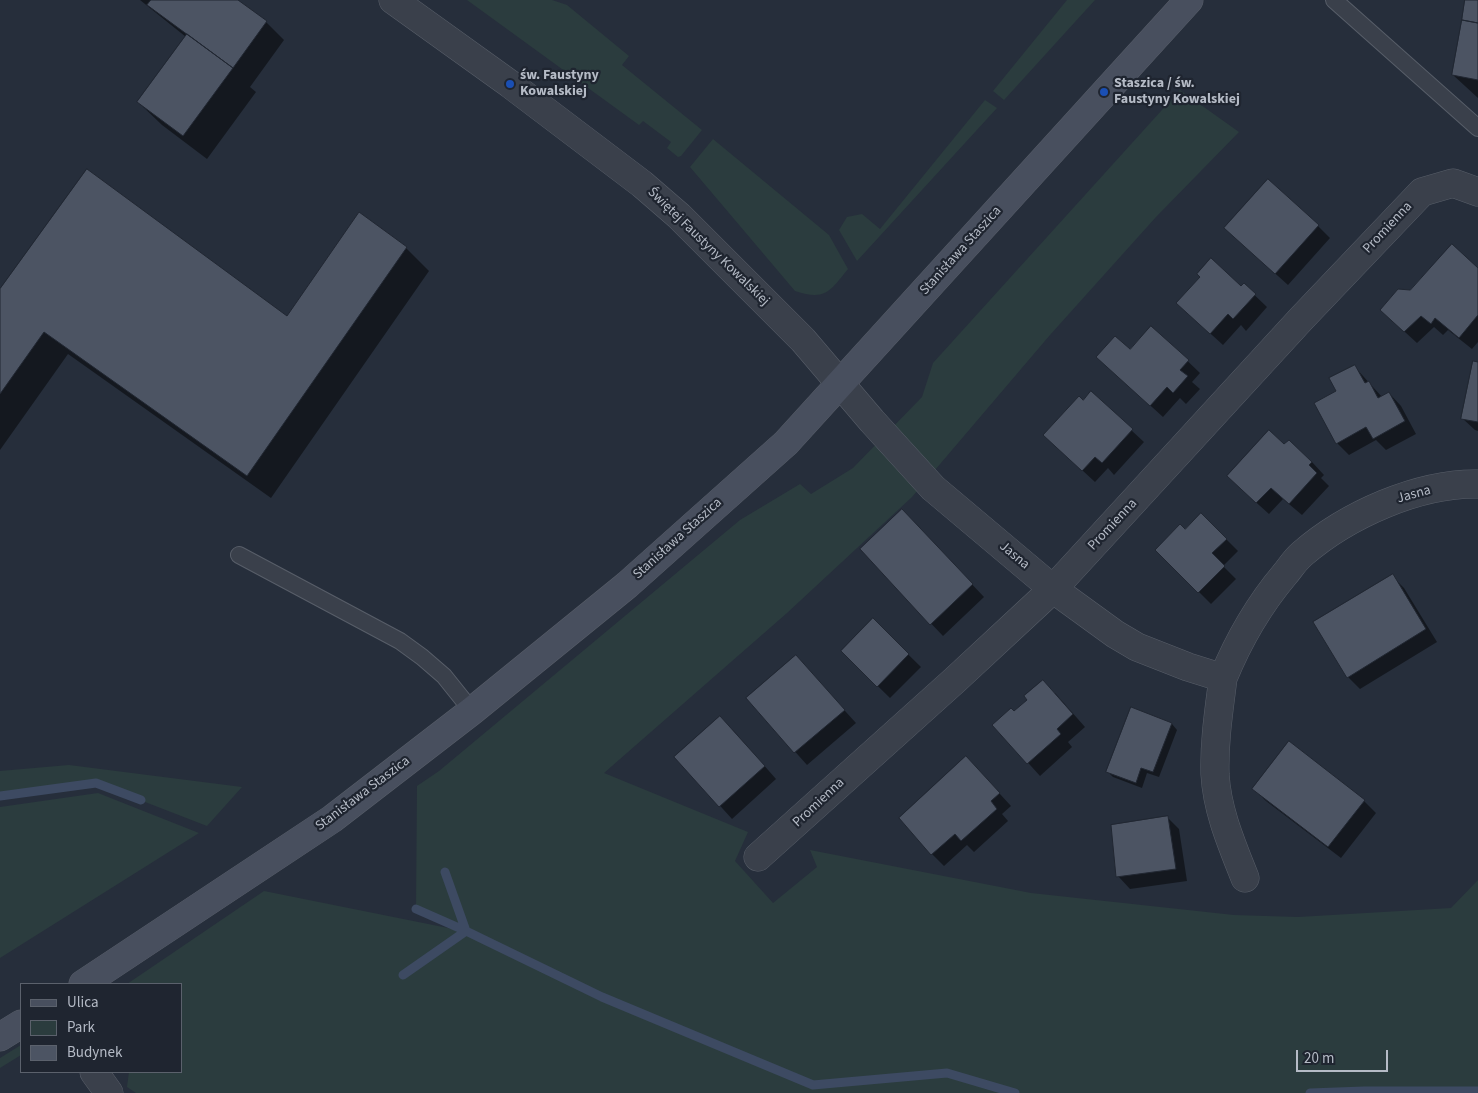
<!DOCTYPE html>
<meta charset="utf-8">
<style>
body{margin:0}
#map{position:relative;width:1478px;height:1093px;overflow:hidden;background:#262e3b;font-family:"Source Sans 3",sans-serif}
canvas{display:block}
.legend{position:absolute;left:20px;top:983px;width:162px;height:90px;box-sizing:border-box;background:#1f2530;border:1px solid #5b616c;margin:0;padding:6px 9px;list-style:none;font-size:15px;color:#b5bbc6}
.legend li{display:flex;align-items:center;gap:10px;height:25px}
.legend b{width:25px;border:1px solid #5b616c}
.scale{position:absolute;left:1296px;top:1050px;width:92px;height:22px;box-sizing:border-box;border:2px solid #b5bbc6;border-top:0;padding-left:6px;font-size:15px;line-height:18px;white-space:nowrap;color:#b5bbc6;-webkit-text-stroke:4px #1f2530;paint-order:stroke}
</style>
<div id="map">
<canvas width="1478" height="1093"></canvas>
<ul class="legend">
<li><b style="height:6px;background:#484f5e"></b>Ulica</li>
<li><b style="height:14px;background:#2b3c3e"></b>Park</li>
<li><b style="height:14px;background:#4c5463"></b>Budynek</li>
</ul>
<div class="scale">20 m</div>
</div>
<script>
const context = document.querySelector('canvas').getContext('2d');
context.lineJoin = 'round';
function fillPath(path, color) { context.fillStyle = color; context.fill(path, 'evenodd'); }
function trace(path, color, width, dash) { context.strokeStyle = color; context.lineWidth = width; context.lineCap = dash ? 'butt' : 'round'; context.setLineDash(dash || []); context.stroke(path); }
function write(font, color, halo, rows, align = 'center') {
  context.font = font + ' "Source Sans 3",sans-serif'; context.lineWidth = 4.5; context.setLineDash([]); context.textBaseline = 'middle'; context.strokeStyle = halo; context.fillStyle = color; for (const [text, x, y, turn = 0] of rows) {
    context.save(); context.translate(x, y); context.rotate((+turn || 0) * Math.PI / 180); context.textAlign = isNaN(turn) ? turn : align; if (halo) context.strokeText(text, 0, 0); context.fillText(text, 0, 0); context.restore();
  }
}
const green = new Path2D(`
 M 467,0 L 552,0 L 567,5 L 629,56 L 622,65 L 702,130 L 681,156 L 678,157 L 667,148 L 671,142 L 643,121 L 639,125 Z
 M 1067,0 L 1095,0 L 1004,100 L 993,91 Z
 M 1180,90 L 1239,132 L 1156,217 L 1050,335 L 912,497 L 787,613 L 604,773 L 748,832 L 735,861 L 773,903 L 817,867 L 810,850 L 1031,893 L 1234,915 L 1298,917 L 1451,908 L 1478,880 L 1478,1093 L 136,1093 L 127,1087 L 129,1072 L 181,1072 L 181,984 L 127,984 L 264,891 L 463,931 L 416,909 L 417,786 L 439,771 L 740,520 L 800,484 L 811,494 L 853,468 L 922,397 L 933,363 Z
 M 985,100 L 997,108 L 857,261 L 839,230 L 847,217 L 862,214 L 880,229 Z
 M 713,139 L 829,235 L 848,269 C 830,291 826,301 795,291 L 690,167 Z
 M 69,765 L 242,787 L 207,826 L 96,783 L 0,796 L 0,771 Z
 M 98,793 L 199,833 L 0,958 L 0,807 Z
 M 21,1045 L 21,1055 L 0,1068 L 0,1058 Z`);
const shadow = new Path2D(`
 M 140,0 L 236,0 L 266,22 L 284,40 L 250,87 L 256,92 L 207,159 L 162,125 L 138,102 L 186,37 Z
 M 1466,0 L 1478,0 L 1478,98 L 1453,75 Z
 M 1318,226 L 1330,238 L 1288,285 L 1238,240 Z
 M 406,248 L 429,271 L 271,498 L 68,354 L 0,450 L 0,291 L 287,318 Z
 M 1478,270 L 1478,342 L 1472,349 L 1448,330 L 1443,335 L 1434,327 L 1417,343 L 1394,322 L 1411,292 Z
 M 1244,285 L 1267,307 L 1246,331 L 1241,325 L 1223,345 L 1190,315 Z
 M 1152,327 L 1200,373 L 1192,382 L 1200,389 L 1186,404 L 1180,398 L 1163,417 L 1110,369 L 1130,350 Z
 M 1478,364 L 1478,431 L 1475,430 L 1462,418 Z
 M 1354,366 L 1382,397 L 1389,393 L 1401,406 L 1416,434 L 1386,450 L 1376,440 L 1349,455 L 1337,443 L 1338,391 Z
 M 1091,393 L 1144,442 L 1114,475 L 1108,468 L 1095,482 L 1057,447 L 1083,402 Z
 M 1285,446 L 1312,462 L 1324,475 L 1321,478 L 1329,486 L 1302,515 L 1283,499 L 1269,514 L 1240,488 Z
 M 1201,514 L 1238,551 L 1223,566 L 1236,579 L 1211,604 L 1157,550 L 1185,530 Z
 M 914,523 L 984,597 L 943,636 L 861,550 Z
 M 1392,576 L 1404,588 L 1437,642 L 1360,689 L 1348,677 Z
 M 873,620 L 921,667 L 890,698 L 842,651 Z
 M 796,657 L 856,723 L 807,765 L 748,699 Z
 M 1055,693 L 1085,727 L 1068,742 L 1072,747 L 1040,776 L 994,725 L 1014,713 Z
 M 1132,709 L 1172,724 L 1177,730 L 1159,777 L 1147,773 L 1142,788 L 1113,777 L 1108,772 Z
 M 732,729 L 776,779 L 732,819 L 676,757 Z
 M 966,757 L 1011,806 L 1002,814 L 1008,821 L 974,852 L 967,845 L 944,866 L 932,854 Z
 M 1254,789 L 1364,801 L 1376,813 L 1341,858 L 1266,801 Z
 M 1167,817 L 1179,829 L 1187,881 L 1130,889 L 1118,876 Z`);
const stream = new Path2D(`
 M 0,796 L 96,783 L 141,800
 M 416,909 L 466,931 L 602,997 L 813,1085 L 947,1073 L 1015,1093
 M 403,975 L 466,931 L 445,872
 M 1310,1093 L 1364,1091 L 1478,1091`);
const building = new Path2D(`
 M 151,0 L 238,0 L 267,21 L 233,68 L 147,5 Z
 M 1465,0 L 1478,0 L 1478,23 L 1462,20 Z
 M 1462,20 L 1478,23 L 1478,80 L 1452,75 Z
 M 187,34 L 233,68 L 183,136 L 137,102 Z
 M 87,169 L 287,316 L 359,212 L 407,247 L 247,476 L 44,332 L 0,394 L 0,289 Z
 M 1268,179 L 1319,225 L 1275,274 L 1224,228 Z
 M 1452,244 L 1478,268 L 1478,315 L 1459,338 L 1435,318 L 1431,324 L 1421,316 L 1404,332 L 1380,310 L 1398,289 L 1410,290 Z
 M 1211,258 L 1241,286 L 1244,283 L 1256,294 L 1233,319 L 1228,314 L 1210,334 L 1176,303 L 1200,277 L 1197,274 Z
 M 1151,326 L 1189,360 L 1180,370 L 1188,376 L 1173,393 L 1167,387 L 1150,406 L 1096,357 L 1115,336 L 1130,349 Z
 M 1473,361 L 1478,362 L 1478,422 L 1461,419 Z
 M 1355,365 L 1365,383 L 1369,381 L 1378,398 L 1389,392 L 1405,421 L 1373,439 L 1366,427 L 1336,444 L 1314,403 L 1336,391 L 1329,378 Z
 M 1091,391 L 1133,429 L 1102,463 L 1095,457 L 1082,471 L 1043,435 L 1079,396 L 1083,400 Z
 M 1269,430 L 1284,444 L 1289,440 L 1312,462 L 1309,465 L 1317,473 L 1289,504 L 1271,488 L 1256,503 L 1227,476 Z
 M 902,509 L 973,584 L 930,625 L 860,549 Z
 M 1201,513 L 1227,539 L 1212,553 L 1225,566 L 1198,593 L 1155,550 L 1180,524 L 1185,529 Z
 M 1393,574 L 1426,629 L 1347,678 L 1313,622 Z
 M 873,618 L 909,654 L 877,687 L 841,651 Z
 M 796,655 L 845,710 L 794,753 L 746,698 Z
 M 1043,680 L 1073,714 L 1057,729 L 1061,734 L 1027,764 L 992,725 L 1011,708 L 1014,711 L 1027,700 L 1024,696 Z
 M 1131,707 L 1172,723 L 1153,772 L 1141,768 L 1136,783 L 1106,772 Z
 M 720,716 L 765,766 L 719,807 L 674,757 Z
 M 1289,741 L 1365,800 L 1328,847 L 1252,789 Z
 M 966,756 L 1000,793 L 991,801 L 997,809 L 961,841 L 955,834 L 931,855 L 899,818 Z
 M 1168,816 L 1176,869 L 1116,877 L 1111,825 Z`);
const lane = new Path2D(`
 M 1334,0 L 1478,128
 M 239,555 L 400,641 L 422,657 L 444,676 L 472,711`);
const street = new Path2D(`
 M 393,0 L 510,84 L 642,184 L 679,216 L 803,340 L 872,421 L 933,488 L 1053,589 L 1115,634 L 1137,647 L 1188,667 L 1223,678 C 1239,639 1258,606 1285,574 C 1290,568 1295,560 1302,554 C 1347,515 1418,483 1478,484
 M 1223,678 C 1219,710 1214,742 1215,774 C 1217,811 1232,845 1245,878
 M 758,857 L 955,680 L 1053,589 L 1301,319 L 1422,192 L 1453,183 L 1478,192
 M 94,1072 L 109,1093`);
const secondary = new Path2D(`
 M 83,984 L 332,819 L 472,711 L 627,585 L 786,443 L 1189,0
 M 0,1037 L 21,1024`);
const markers = [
 [510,84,5,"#1a4fb4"],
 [1104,92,5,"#1a4fb4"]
];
const poiNames = [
 ["św. Faustyny",520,76],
 ["Kowalskiej",520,92],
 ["Staszica / św.",1114,84],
 ["Faustyny Kowalskiej",1114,100]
];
const streetNames = [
 ["Promienna",1388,228,-47],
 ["Świętej Faustyny Kowalskiej",708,247,44],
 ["Stanisława Staszica",961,251,-48],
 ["Jasna",1414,495,-15],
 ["Promienna",1113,525,-47],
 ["Stanisława Staszica",678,539,-42],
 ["Jasna",1014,556,40],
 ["Stanisława Staszica",363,794,-37],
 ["Promienna",819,803,-43]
];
fillPath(green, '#2b3c3e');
fillPath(shadow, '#0007');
trace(stream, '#3d4a62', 9);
fillPath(building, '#4c5463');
trace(building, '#212732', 1);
trace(lane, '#585e69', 18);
trace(street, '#585e69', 29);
trace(secondary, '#585e69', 29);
trace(lane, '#3a404b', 16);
trace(street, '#3a404b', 28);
trace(secondary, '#484f5e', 28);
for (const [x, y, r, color] of markers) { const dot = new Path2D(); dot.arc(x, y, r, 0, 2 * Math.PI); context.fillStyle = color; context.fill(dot); trace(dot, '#1f2530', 2); }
write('bold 14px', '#b5bbc6', '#1f2530', poiNames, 'left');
write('14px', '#b5bbc6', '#1f2530', streetNames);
</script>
